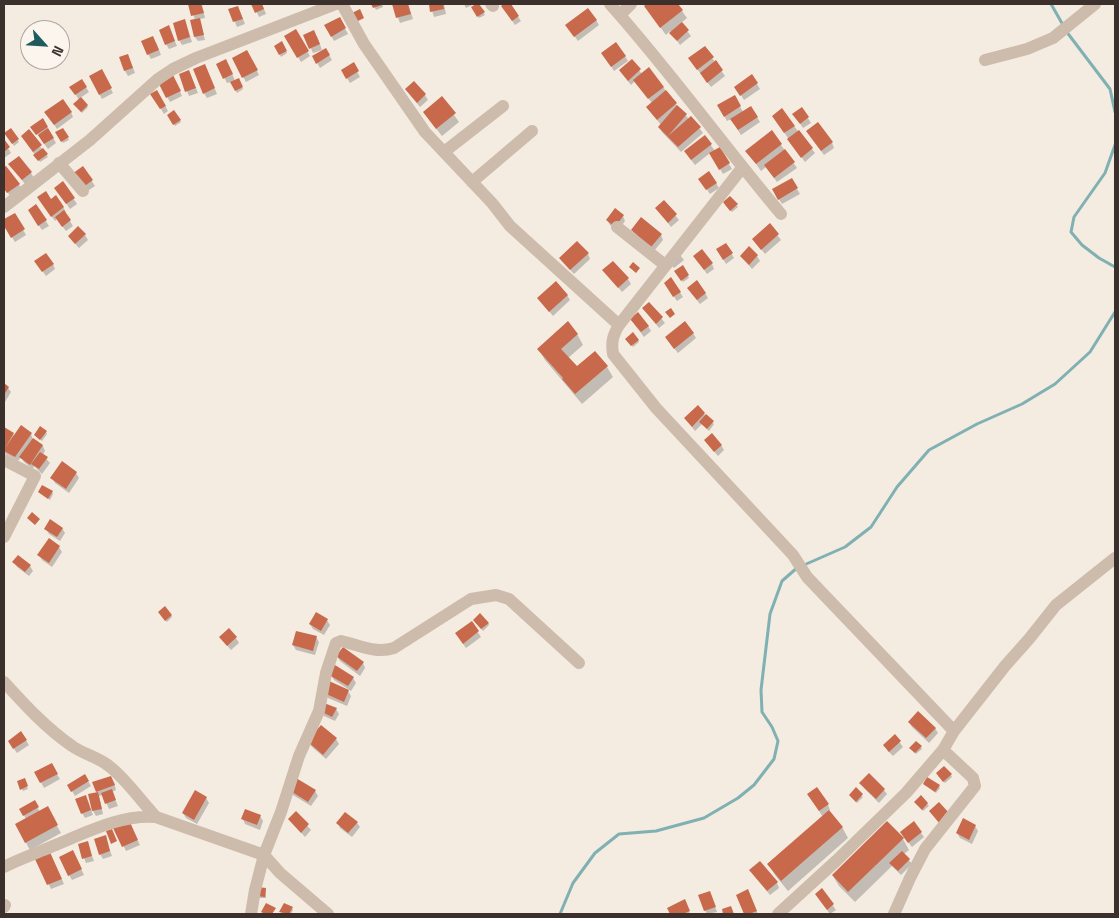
<!DOCTYPE html>
<style>
body{margin:0}
#map{position:relative;width:1119px;height:918px;overflow:hidden;background:#f4ebe1;font-family:"Space Grotesk",sans-serif}
canvas{display:block}
.frame{position:absolute;inset:0;border:5px solid #3b302b;pointer-events:none}
.north{position:absolute;left:20px;top:20px;width:50px;height:50px;box-sizing:border-box;background:#fbf5ee;border:1px solid #aea6a0;border-radius:50%;rotate:116deg;font-size:14px;font-weight:700;line-height:20px;text-align:center;color:#3b302b}
.north::after{content:'';display:block;margin:auto;width:18px;height:22px;background:#1f5a5e;clip-path:polygon(50% 0,100% 100%,50% 72%,0 100%)}
</style>
<div id="map">
<canvas width="1119" height="918"></canvas>
<div class="frame"></div>
<div class="north">N</div>
</div>
<script>
const context = document.querySelector('canvas').getContext('2d');
context.lineJoin = 'round';
function fillPath(path, color) { context.fillStyle = color; context.fill(path, 'evenodd'); }
function trace(path, color, width, dash) { context.strokeStyle = color; context.lineWidth = width; context.lineCap = dash ? 'butt' : 'round'; context.setLineDash(dash || []); context.stroke(path); }
const shadow = new Path2D(`
 M 190,4 L 202,4 L 205,18 L 199,19 L 205,40 L 198,41 L 195,37 L 195,20 Z
 M 253,4 L 262,4 L 266,14 L 259,17 Z
 M 373,4 L 382,4 L 383,7 L 376,10 Z
 M 393,4 L 408,4 L 413,19 L 400,23 Z
 M 430,4 L 444,4 L 446,14 L 434,17 Z
 M 464,4 L 474,4 L 466,8 Z
 M 478,4 L 485,15 L 479,18 L 473,7 Z
 M 506,4 L 509,4 L 521,21 L 515,25 L 502,6 Z
 M 648,4 L 677,4 L 687,18 L 681,23 L 691,36 L 680,45 L 670,31 L 666,35 L 645,6 Z
 M 238,7 L 245,24 L 237,27 L 230,10 Z
 M 339,18 L 348,34 L 334,41 L 326,26 Z
 M 596,20 L 599,25 L 578,41 L 570,30 Z
 M 185,21 L 192,42 L 182,45 L 179,40 Z
 M 295,31 L 310,56 L 301,62 L 286,36 Z
 M 171,32 L 177,46 L 169,49 L 166,44 Z
 M 305,35 L 317,36 L 322,50 L 313,53 Z
 M 156,42 L 161,55 L 151,59 L 148,54 Z
 M 282,43 L 287,53 L 281,57 L 276,46 Z
 M 705,48 L 725,76 L 711,87 L 693,64 Z
 M 326,50 L 332,60 L 320,68 L 314,57 Z
 M 247,51 L 259,75 L 246,82 L 233,58 Z
 M 128,55 L 135,73 L 128,76 L 125,71 Z
 M 625,56 L 628,61 L 614,71 L 606,58 Z
 M 632,61 L 642,74 L 663,87 L 678,107 L 689,119 L 691,117 L 703,133 L 681,152 L 662,132 L 659,127 L 661,125 L 647,107 L 652,103 L 635,81 L 631,85 L 620,71 Z
 M 353,64 L 360,77 L 350,83 L 342,70 Z
 M 218,65 L 229,66 L 235,81 L 238,79 L 243,89 L 237,93 L 231,82 L 227,83 Z
 M 207,70 L 217,94 L 207,98 L 204,93 Z
 M 101,71 L 113,93 L 102,99 L 90,77 Z
 M 180,75 L 191,76 L 198,93 L 189,96 Z
 M 752,76 L 760,89 L 744,100 L 736,87 Z
 M 81,80 L 89,92 L 80,98 L 88,107 L 82,113 L 76,106 L 79,100 L 71,87 Z
 M 175,81 L 182,96 L 170,102 L 160,83 Z
 M 406,90 L 425,95 L 428,100 L 420,107 Z
 M 157,91 L 168,111 L 164,114 L 152,94 Z
 M 735,97 L 743,112 L 757,117 L 760,122 L 741,135 L 731,119 L 727,121 L 719,106 Z
 M 442,98 L 459,122 L 442,136 L 424,113 Z
 M 802,109 L 811,123 L 803,128 L 797,119 Z
 M 71,112 L 73,117 L 57,129 L 49,117 Z
 M 174,112 L 181,122 L 175,126 L 168,116 Z
 M 776,121 L 794,126 L 815,153 L 805,162 Z
 M 32,127 L 47,127 L 56,143 L 48,149 Z
 M 63,129 L 69,140 L 63,143 L 57,133 Z
 M 11,130 L 19,142 L 14,146 L 6,133 Z
 M 29,131 L 48,157 L 40,162 L 25,141 Z
 M 772,132 L 797,168 L 777,182 L 766,167 L 761,171 L 747,151 Z
 M 810,136 L 832,143 L 834,148 L 824,155 Z
 M 705,137 L 715,151 L 719,148 L 732,169 L 723,174 L 710,153 L 695,165 L 688,156 Z
 M 4,142 L 11,153 L 4,158 Z
 M 6,167 L 22,189 L 11,197 L 4,188 L 4,169 Z
 M 83,168 L 95,186 L 86,192 Z
 M 13,169 L 31,173 L 34,178 L 25,184 Z
 M 791,179 L 800,194 L 782,204 L 773,190 Z
 M 63,183 L 77,204 L 70,209 L 59,193 Z
 M 716,183 L 719,188 L 710,194 L 703,184 Z
 M 730,198 L 738,207 L 732,212 L 725,205 Z
 M 51,200 L 63,207 L 66,212 L 65,213 L 73,226 L 66,231 L 57,219 L 55,221 L 41,202 Z
 M 664,201 L 679,220 L 671,227 L 657,209 Z
 M 36,206 L 49,226 L 42,230 L 32,215 Z
 M 14,214 L 26,235 L 15,242 L 4,224 L 4,221 Z
 M 623,216 L 625,221 L 618,231 L 610,225 L 607,220 Z
 M 770,225 L 781,240 L 765,254 L 753,239 Z
 M 85,235 L 88,240 L 79,248 L 69,237 Z
 M 635,235 L 661,235 L 663,240 L 654,251 Z
 M 726,244 L 734,258 L 726,264 L 718,250 Z
 M 588,254 L 590,259 L 574,274 L 564,263 Z
 M 680,255 L 684,260 L 674,268 L 671,265 Z
 M 741,256 L 757,256 L 760,261 L 752,269 Z
 M 698,261 L 712,264 L 714,269 L 707,274 Z
 M 53,264 L 55,269 L 46,276 L 39,266 Z
 M 683,267 L 689,278 L 683,282 L 676,271 Z
 M 604,270 L 628,279 L 631,284 L 622,292 Z
 M 671,279 L 683,297 L 677,301 L 668,288 Z
 M 691,293 L 705,293 L 708,298 L 700,304 Z
 M 567,295 L 570,300 L 553,316 L 539,299 Z
 M 649,304 L 665,323 L 659,328 L 644,309 Z
 M 634,324 L 648,326 L 651,331 L 644,337 Z
 M 693,333 L 696,338 L 678,353 L 669,342 Z
 M 577,334 L 583,345 L 568,358 L 576,368 L 607,367 L 613,377 L 582,404 L 545,360 L 539,350 Z
 M 638,340 L 639,342 L 633,347 L 628,341 Z
 M 4,384 L 8,388 L 11,392 L 5,402 L 4,401 Z
 M 697,407 L 714,424 L 709,431 L 702,424 L 695,431 L 685,418 Z
 M 4,428 L 13,434 L 15,437 L 31,434 L 33,440 L 43,446 L 45,451 L 43,455 L 50,463 L 42,474 L 34,466 L 33,469 L 24,462 L 21,457 L 18,461 L 4,453 Z
 M 46,432 L 47,434 L 42,441 L 35,435 Z
 M 705,441 L 721,445 L 724,450 L 718,456 Z
 M 62,463 L 76,473 L 79,478 L 69,493 L 55,483 L 52,478 Z
 M 39,492 L 52,492 L 53,494 L 50,500 Z
 M 62,528 L 65,533 L 60,541 L 49,534 L 46,529 Z
 M 59,547 L 62,552 L 52,567 L 42,560 L 39,555 Z
 M 14,562 L 30,566 L 33,571 L 29,576 L 17,567 Z
 M 160,614 L 171,615 L 172,617 L 167,622 Z
 M 316,614 L 327,620 L 330,625 L 324,635 L 313,629 L 310,624 Z
 M 471,622 L 481,637 L 466,648 L 459,638 Z
 M 475,622 L 488,623 L 489,625 L 483,631 Z
 M 316,637 L 319,642 L 315,655 L 296,650 L 293,645 Z
 M 236,638 L 239,643 L 231,650 L 224,642 Z
 M 337,656 L 363,663 L 365,668 L 360,676 L 340,661 Z
 M 331,675 L 353,678 L 356,683 L 351,691 L 334,680 Z
 M 348,691 L 351,696 L 347,706 L 328,698 L 325,693 Z
 M 336,709 L 339,714 L 335,721 L 324,716 L 321,711 Z
 M 909,722 L 935,728 L 938,733 L 929,743 L 912,727 Z
 M 321,726 L 336,739 L 339,744 L 326,759 L 311,746 L 308,741 Z
 M 21,733 L 29,745 L 17,753 L 12,746 Z
 M 895,736 L 903,747 L 893,756 L 887,750 Z
 M 921,747 L 922,749 L 916,754 L 912,750 Z
 M 51,765 L 60,779 L 44,788 L 36,773 Z
 M 951,775 L 952,777 L 945,783 L 938,776 Z
 M 85,776 L 91,786 L 75,796 L 69,786 Z
 M 24,780 L 28,789 L 23,791 L 19,782 Z
 M 114,782 L 116,790 L 112,792 L 118,806 L 109,809 L 103,795 L 99,796 L 103,814 L 96,816 L 93,811 L 98,793 L 97,791 Z
 M 861,783 L 884,790 L 887,794 L 879,803 L 864,788 Z
 M 924,784 L 939,786 L 940,788 L 936,793 Z
 M 856,789 L 863,797 L 857,803 L 851,797 Z
 M 290,790 L 315,791 L 318,796 L 311,806 L 293,795 Z
 M 921,797 L 929,806 L 923,811 L 917,804 Z
 M 206,798 L 209,803 L 197,824 L 186,818 L 183,813 Z
 M 811,799 L 828,805 L 830,810 L 828,811 L 842,827 L 848,838 L 788,891 L 775,875 L 769,865 L 823,817 Z
 M 88,801 L 93,815 L 85,818 L 82,813 Z
 M 34,802 L 40,812 L 47,808 L 61,833 L 30,850 L 16,825 L 26,819 L 21,810 Z
 M 296,813 L 311,830 L 305,837 L 289,819 Z
 M 260,816 L 263,821 L 260,830 L 245,824 L 243,819 Z
 M 338,823 L 357,823 L 360,827 L 352,837 L 340,828 Z
 M 975,826 L 978,831 L 972,844 L 960,838 L 957,833 Z
 M 131,827 L 140,845 L 126,851 L 115,828 Z
 M 921,833 L 924,837 L 912,847 L 904,837 Z
 M 105,837 L 112,856 L 103,859 L 100,854 Z
 M 903,839 L 909,850 L 904,854 L 912,864 L 901,875 L 892,866 L 855,902 L 839,886 L 833,876 Z
 M 87,843 L 94,861 L 86,863 L 79,845 Z
 M 51,856 L 64,884 L 51,889 L 36,857 Z
 M 75,856 L 84,875 L 72,880 L 69,875 Z
 M 754,875 L 777,883 L 779,888 L 770,895 Z
 M 266,889 L 266,898 L 259,898 Z
 M 822,890 L 836,910 L 830,914 L 819,899 Z
 M 737,896 L 750,896 L 758,914 L 746,914 Z
 M 712,898 L 717,912 L 707,914 L 705,910 Z
 M 687,906 L 690,914 L 672,914 L 669,908 Z
 M 292,908 L 293,910 L 291,914 L 282,914 L 281,912 Z`);
const stream = new Path2D(`
 M 1051,4 L 1063,25
 M 1066,31 L 1110,89 L 1115,112
 M 1115,145 L 1105,173 L 1074,217 L 1071,232 L 1082,245 L 1099,258 L 1115,267
 M 804,565 L 845,547 L 871,527 L 897,487 L 929,450 L 977,424 L 1022,404 L 1055,384 L 1090,352 L 1115,312
 M 560,914 L 573,883 L 595,853 L 619,834 L 656,831 L 704,818 L 738,798 L 754,785 L 774,759 L 778,741 L 772,727 L 762,712 L 761,690 L 770,614 L 782,581 L 798,567`);
const building = new Path2D(`
 M 188,4 L 201,4 L 204,13 L 191,16 Z
 M 251,4 L 262,4 L 264,9 L 255,13 Z
 M 371,4 L 385,4 L 373,8 Z
 M 392,4 L 408,4 L 411,14 L 396,18 Z
 M 429,4 L 443,4 L 444,9 L 430,12 Z
 M 476,4 L 479,4 L 485,12 L 477,17 L 471,7 Z
 M 504,4 L 511,4 L 519,16 L 512,21 L 501,6 Z
 M 646,4 L 678,4 L 683,10 L 660,28 L 644,6 Z
 M 238,6 L 243,19 L 233,22 L 228,9 Z
 M 588,8 L 597,20 L 574,37 L 565,25 Z
 M 360,9 L 364,18 L 354,23 L 350,14 Z
 M 340,17 L 346,28 L 331,37 L 324,25 Z
 M 200,18 L 204,35 L 194,37 L 190,20 Z
 M 185,19 L 190,37 L 178,41 L 173,23 Z
 M 682,22 L 689,30 L 677,41 L 669,33 Z
 M 169,25 L 175,41 L 165,45 L 159,30 Z
 M 296,29 L 309,51 L 297,58 L 284,36 Z
 M 314,30 L 320,44 L 309,49 L 303,35 Z
 M 153,36 L 159,50 L 147,55 L 141,41 Z
 M 282,41 L 287,51 L 279,55 L 274,46 Z
 M 616,42 L 626,56 L 611,67 L 601,53 Z
 M 705,46 L 714,57 L 697,70 L 688,58 Z
 M 326,48 L 330,55 L 316,64 L 312,56 Z
 M 247,50 L 258,70 L 242,78 L 232,58 Z
 M 128,54 L 133,68 L 124,71 L 119,57 Z
 M 226,59 L 233,74 L 223,79 L 216,64 Z
 M 632,59 L 641,69 L 628,81 L 619,70 Z
 M 716,60 L 723,70 L 707,83 L 700,73 Z
 M 354,62 L 359,71 L 346,79 L 341,70 Z
 M 205,64 L 215,88 L 203,94 L 193,69 Z
 M 649,67 L 664,87 L 648,99 L 633,80 Z
 M 102,69 L 112,88 L 99,95 L 89,76 Z
 M 189,70 L 196,88 L 185,92 L 179,74 Z
 M 752,74 L 758,83 L 740,96 L 734,87 Z
 M 173,75 L 181,91 L 166,98 L 158,82 Z
 M 239,78 L 243,87 L 235,91 L 230,82 Z
 M 82,79 L 87,87 L 75,95 L 69,87 Z
 M 414,81 L 426,94 L 417,103 L 405,89 Z
 M 157,90 L 166,106 L 160,109 L 150,94 Z
 M 666,90 L 677,103 L 657,120 L 646,107 Z
 M 735,95 L 741,106 L 724,117 L 717,105 Z
 M 442,96 L 456,113 L 436,129 L 423,112 Z
 M 81,97 L 88,105 L 81,112 L 73,104 Z
 M 63,99 L 72,112 L 54,125 L 44,112 Z
 M 677,105 L 687,114 L 668,136 L 691,116 L 701,127 L 678,147 L 658,127 Z
 M 751,106 L 758,117 L 738,130 L 730,119 Z
 M 802,107 L 809,117 L 800,124 L 792,114 Z
 M 782,108 L 795,126 L 784,133 L 772,116 Z
 M 174,110 L 181,120 L 173,125 L 167,115 Z
 M 43,118 L 48,127 L 36,135 L 30,127 Z
 M 818,122 L 833,142 L 821,151 L 806,131 Z
 M 11,128 L 19,139 L 12,144 L 4,133 Z
 M 48,128 L 54,138 L 44,144 L 38,135 Z
 M 63,128 L 69,137 L 61,142 L 55,132 Z
 M 29,129 L 42,145 L 33,152 L 21,136 Z
 M 772,130 L 782,144 L 756,164 L 745,151 Z
 M 799,130 L 813,148 L 801,158 L 787,139 Z
 M 705,135 L 712,144 L 691,160 L 684,151 Z
 M 4,139 L 10,147 L 4,152 Z
 M 720,147 L 730,163 L 719,170 L 709,153 Z
 M 43,148 L 48,154 L 38,161 L 33,155 Z
 M 785,149 L 795,162 L 774,178 L 764,165 Z
 M 19,156 L 32,172 L 22,180 L 8,164 Z
 M 6,166 L 20,184 L 7,193 L 4,189 L 4,167 Z
 M 83,166 L 93,180 L 82,188 L 72,174 Z
 M 709,171 L 717,183 L 706,190 L 698,179 Z
 M 792,178 L 798,188 L 778,200 L 772,189 Z
 M 63,181 L 75,198 L 66,204 L 54,188 Z
 M 46,191 L 51,199 L 56,195 L 64,207 L 51,217 L 37,197 Z
 M 730,196 L 738,204 L 730,211 L 723,202 Z
 M 664,200 L 677,214 L 668,223 L 655,208 Z
 M 36,204 L 47,220 L 38,226 L 28,210 Z
 M 615,208 L 624,215 L 615,227 L 606,220 Z
 M 64,210 L 71,220 L 62,227 L 55,217 Z
 M 15,213 L 25,229 L 11,238 L 4,226 L 4,219 Z
 M 641,217 L 662,234 L 651,247 L 631,230 Z
 M 770,223 L 779,234 L 761,250 L 752,239 Z
 M 78,226 L 86,234 L 75,244 L 68,236 Z
 M 577,241 L 589,253 L 570,270 L 559,258 Z
 M 726,243 L 733,253 L 723,260 L 716,249 Z
 M 749,246 L 758,255 L 749,265 L 740,256 Z
 M 702,249 L 713,263 L 704,270 L 693,256 Z
 M 46,253 L 54,264 L 42,272 L 34,261 Z
 M 613,261 L 629,278 L 618,288 L 602,270 Z
 M 633,262 L 640,268 L 636,273 L 629,267 Z
 M 683,265 L 689,275 L 681,281 L 674,271 Z
 M 671,277 L 681,292 L 673,297 L 664,283 Z
 M 697,280 L 706,293 L 697,300 L 687,288 Z
 M 556,281 L 568,295 L 549,312 L 537,298 Z
 M 649,302 L 663,317 L 656,324 L 642,308 Z
 M 671,308 L 675,314 L 670,318 L 665,312 Z
 M 638,312 L 649,326 L 641,332 L 630,319 Z
 M 568,321 L 578,334 L 561,349 L 577,366 L 595,351 L 608,366 L 575,394 L 562,379 L 563,378 L 537,349 Z
 M 685,321 L 694,333 L 674,349 L 665,337 Z
 M 633,332 L 639,340 L 631,346 L 625,339 Z
 M 4,383 L 9,387 L 4,395 Z
 M 698,405 L 705,413 L 692,427 L 684,418 Z
 M 706,414 L 714,421 L 707,429 L 699,422 Z
 M 21,425 L 32,433 L 15,457 L 4,451 L 4,427 L 14,433 L 5,448 Z
 M 40,426 L 47,431 L 40,440 L 34,435 Z
 M 712,433 L 722,445 L 714,452 L 704,440 Z
 M 33,438 L 43,445 L 30,465 L 19,457 Z
 M 40,452 L 48,457 L 39,469 L 31,464 Z
 M 62,461 L 77,472 L 66,489 L 50,478 Z
 M 42,485 L 53,491 L 48,499 L 38,492 Z
 M 32,512 L 40,519 L 35,525 L 27,518 Z
 M 50,519 L 63,528 L 57,537 L 44,529 Z
 M 49,538 L 60,546 L 49,563 L 37,555 Z
 M 18,555 L 31,565 L 25,572 L 12,562 Z
 M 165,606 L 172,615 L 165,621 L 158,612 Z
 M 316,612 L 328,619 L 321,631 L 309,624 Z
 M 480,613 L 489,623 L 481,629 L 473,620 Z
 M 472,621 L 479,631 L 463,644 L 455,633 Z
 M 229,628 L 237,637 L 227,646 L 219,637 Z
 M 296,631 L 317,636 L 313,651 L 292,645 Z
 M 343,647 L 364,662 L 357,671 L 336,656 Z
 M 335,665 L 354,677 L 348,686 L 329,675 Z
 M 329,681 L 349,690 L 344,702 L 324,693 Z
 M 324,703 L 337,708 L 332,717 L 320,711 Z
 M 918,711 L 936,728 L 926,738 L 908,722 Z
 M 321,725 L 337,738 L 323,755 L 307,741 Z
 M 21,731 L 27,740 L 13,749 L 8,741 Z
 M 895,734 L 901,741 L 889,752 L 883,745 Z
 M 916,741 L 922,746 L 915,753 L 909,748 Z
 M 52,763 L 58,774 L 40,783 L 34,772 Z
 M 944,766 L 952,774 L 943,782 L 936,773 Z
 M 869,773 L 885,789 L 876,799 L 859,783 Z
 M 85,774 L 89,781 L 71,792 L 67,785 Z
 M 111,776 L 115,785 L 96,792 L 92,782 Z
 M 927,777 L 940,785 L 935,792 L 923,784 Z
 M 25,778 L 28,786 L 20,790 L 17,781 Z
 M 296,778 L 316,790 L 308,802 L 289,790 Z
 M 817,787 L 829,804 L 819,811 L 807,794 Z
 M 856,787 L 863,794 L 856,802 L 849,795 Z
 M 112,789 L 116,800 L 105,804 L 101,793 Z
 M 195,790 L 207,797 L 194,820 L 182,813 Z
 M 98,792 L 102,809 L 92,811 L 88,794 Z
 M 86,795 L 91,810 L 81,814 L 75,799 Z
 M 921,795 L 928,803 L 922,810 L 914,802 Z
 M 35,800 L 39,807 L 23,816 L 19,809 Z
 M 939,802 L 950,814 L 940,824 L 929,811 Z
 M 48,806 L 58,825 L 25,843 L 15,824 Z
 M 245,809 L 261,815 L 257,825 L 241,819 Z
 M 829,810 L 843,827 L 781,881 L 767,864 Z
 M 296,811 L 309,824 L 301,833 L 288,819 Z
 M 345,812 L 358,822 L 348,833 L 336,823 Z
 M 963,818 L 976,825 L 969,840 L 956,833 Z
 M 129,820 L 138,840 L 122,847 L 113,828 Z
 M 887,821 L 904,838 L 848,892 L 832,875 Z
 M 914,821 L 922,832 L 908,843 L 900,832 Z
 M 112,829 L 117,841 L 111,844 L 106,831 Z
 M 106,835 L 110,851 L 99,855 L 94,839 Z
 M 88,841 L 92,856 L 82,859 L 78,844 Z
 M 49,850 L 62,879 L 47,885 L 34,857 Z
 M 73,850 L 82,869 L 68,876 L 59,857 Z
 M 902,851 L 910,859 L 898,871 L 889,863 Z
 M 760,861 L 778,882 L 767,891 L 749,870 Z
 M 258,887 L 266,888 L 265,897 L 257,896 Z
 M 822,888 L 834,904 L 827,910 L 815,894 Z
 M 748,889 L 757,911 L 749,914 L 744,914 L 736,895 Z
 M 710,891 L 716,907 L 704,911 L 698,895 Z
 M 685,899 L 690,911 L 683,914 L 670,914 L 667,908 Z
 M 266,903 L 276,908 L 272,914 L 265,914 L 261,912 Z
 M 284,903 L 293,907 L 289,914 L 279,912 Z
 M 731,906 L 734,914 L 723,914 L 722,909 Z`);
const minor = new Path2D(`
 M 342,4 L 364,44 L 425,132 L 492,203 L 510,226 L 619,325 C 613,335 611,342 613,354 L 656,408 L 793,555 L 807,577 L 954,731
 M 491,4 L 493,6
 M 610,4 C 670,71 723,145 781,214
 M 620,15 L 631,4
 M 985,60 L 1027,49 L 1053,38 L 1095,4
 M 444,152 L 503,106
 M 59,163 L 83,191
 M 472,182 L 532,131
 M 4,207 L 90,140 L 158,79 L 173,69 L 196,58 L 336,4
 M 617,227 L 665,265
 M 619,325 L 742,168
 M 4,460 L 35,476 L 4,537
 M 4,682 C 25,705 46,728 72,746 C 83,754 98,757 109,766 C 127,780 140,800 156,817
 M 4,867 C 19,859 37,853 53,846 C 85,833 121,814 156,817 L 264,855 L 280,873 L 328,914
 M 4,907 L 5,905
 M 251,914 L 255,890 L 264,855 L 281,812 L 299,756 L 319,711 L 326,673 L 336,643 L 341,641 C 359,645 375,654 394,648 L 471,599 L 496,595 L 509,599 L 579,663
 M 778,914 L 836,861 L 906,793 L 943,750 L 954,731 L 1005,666 L 1029,639 L 1056,605 L 1115,558
 M 894,914 L 910,878 L 925,849 L 975,786 L 973,778 L 943,750`);
fillPath(shadow, '#0003');
trace(stream, '#7fb0b2', 3);
fillPath(building, '#c8694b');
trace(minor, '#cdbbac', 12);
</script>
